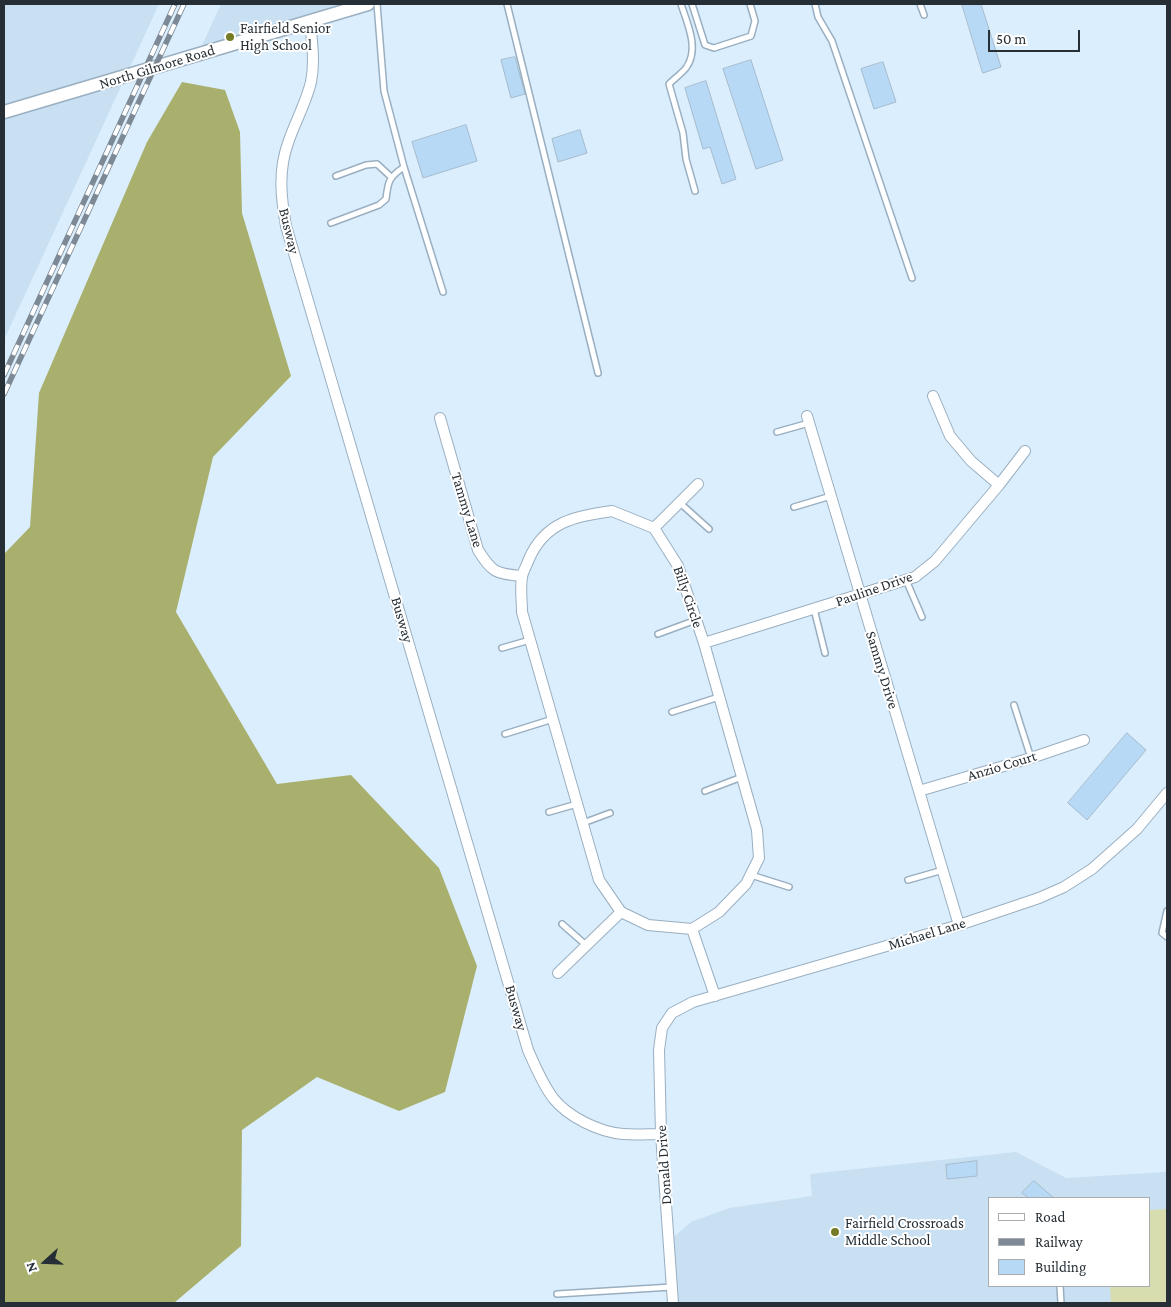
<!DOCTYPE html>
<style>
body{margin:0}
#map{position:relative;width:1171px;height:1307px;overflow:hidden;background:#dbeefd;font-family:"Crimson Pro",serif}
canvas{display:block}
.frame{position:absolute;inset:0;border:5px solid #262f36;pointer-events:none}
.legend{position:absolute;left:988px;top:1197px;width:162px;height:90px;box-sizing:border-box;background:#fff;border:1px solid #a8acaf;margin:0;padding:6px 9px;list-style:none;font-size:15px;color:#262f36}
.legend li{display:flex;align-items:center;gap:10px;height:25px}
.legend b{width:25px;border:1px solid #a8acaf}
.north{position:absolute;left:20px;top:1237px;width:50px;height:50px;-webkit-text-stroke:4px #fff;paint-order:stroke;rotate:250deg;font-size:14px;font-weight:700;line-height:20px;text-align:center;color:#262f36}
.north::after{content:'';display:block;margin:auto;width:18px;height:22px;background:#262f36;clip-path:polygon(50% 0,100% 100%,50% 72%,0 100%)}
.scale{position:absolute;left:988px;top:30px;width:92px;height:22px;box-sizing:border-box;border:2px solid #262f36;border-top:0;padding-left:6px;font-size:15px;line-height:18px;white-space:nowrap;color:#262f36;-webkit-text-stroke:4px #fff;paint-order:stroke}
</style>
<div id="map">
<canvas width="1171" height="1307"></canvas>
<div class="frame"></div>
<ul class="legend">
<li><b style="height:6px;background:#fff"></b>Road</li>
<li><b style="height:6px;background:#7d8a95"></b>Railway</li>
<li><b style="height:14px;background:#b7d9f5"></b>Building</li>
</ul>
<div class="north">N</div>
<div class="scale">50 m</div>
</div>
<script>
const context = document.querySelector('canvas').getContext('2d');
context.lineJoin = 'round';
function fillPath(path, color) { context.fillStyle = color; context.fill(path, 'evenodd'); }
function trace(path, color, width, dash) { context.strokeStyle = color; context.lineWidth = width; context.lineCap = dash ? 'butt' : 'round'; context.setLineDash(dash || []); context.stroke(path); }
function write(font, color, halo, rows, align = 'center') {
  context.font = font + ' "Crimson Pro",serif'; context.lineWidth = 4; context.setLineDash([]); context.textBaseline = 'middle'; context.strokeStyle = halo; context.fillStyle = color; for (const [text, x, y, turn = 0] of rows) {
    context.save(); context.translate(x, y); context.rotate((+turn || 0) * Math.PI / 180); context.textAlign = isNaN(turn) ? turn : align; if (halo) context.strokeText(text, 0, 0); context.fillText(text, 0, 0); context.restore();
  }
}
const built = new Path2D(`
 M 4,4 L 159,4 L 4,340 Z
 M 221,4 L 368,4 L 198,54 Z
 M 1016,1152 L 1066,1178 L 1167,1172 L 1167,1303 L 673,1303 L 669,1241 L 691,1222 L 729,1208 L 812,1196 L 810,1174 ZM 990,1198 L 1150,1198 L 1150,1286 L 990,1286 Z`);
const green = new Path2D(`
 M 1167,1209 L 1167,1303 L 1111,1303 L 1110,1286 L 1150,1286 L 1150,1210 Z`);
const forest = new Path2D(`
 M 182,82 L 225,90 L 240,132 L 242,213 L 291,376 L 213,457 L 176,612 L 277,784 L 351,775 L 439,868 L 477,966 L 445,1092 L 399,1111 L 317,1077 L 242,1130 L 241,1246 L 174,1303 L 4,1303 L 4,554 L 30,527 L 39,393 L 147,142 Z`);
const building = new Path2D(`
 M 962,4 L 981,4 L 1001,67 L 983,73 Z
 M 515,57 L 525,94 L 511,98 L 501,60 Z
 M 751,60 L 783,160 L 756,169 L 723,69 Z
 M 883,62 L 896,102 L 874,109 L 861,69 Z
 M 706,81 L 736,179 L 722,184 L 710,147 L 703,149 L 685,88 Z
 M 466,125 L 477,161 L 423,178 L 412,142 Z
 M 580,130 L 587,153 L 558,162 L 552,139 Z
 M 1127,733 L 1146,750 L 1087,820 L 1068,803 Z
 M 977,1161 L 977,1176 L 947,1179 L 946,1165 Z
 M 1034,1181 L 1054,1198 L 1029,1198 L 1022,1193 Z`);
const service = new Path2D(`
 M 377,4 L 384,91 L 404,167 L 443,292
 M 507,4 L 598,373
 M 681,4 C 687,23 700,49 686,68 C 681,74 674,79 669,84 L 683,133 L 686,159 L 695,191
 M 692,4 L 705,45 L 714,48 L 751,36 L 755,21 L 750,4
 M 815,4 L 818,17 L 832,41 L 912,278
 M 920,4 L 924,15
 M 336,176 L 366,165 L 377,164 L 390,176
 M 331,223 L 379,205 L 386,199 C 388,181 389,177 404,167
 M 777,432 L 809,423
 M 680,503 L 709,529
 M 794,507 L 831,496
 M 906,580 L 922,617
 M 814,609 L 825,653
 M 658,634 L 696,620
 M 502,648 L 530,640
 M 1014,705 L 1031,758
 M 672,712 L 719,697
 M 505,734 L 553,719
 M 705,791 L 742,777
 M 549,812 L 577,804
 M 583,823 L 610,813
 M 751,875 L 789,887
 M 908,880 L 943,870
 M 1167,911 L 1162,933 L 1167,937
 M 562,924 L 586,945
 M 1060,1286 L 1061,1303
 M 557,1294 L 672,1287`);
const minor = new Path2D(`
 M 310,21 C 312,41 315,62 311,82 C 306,103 295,122 288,143 C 278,171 281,198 286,226 L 528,1050 C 535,1066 542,1083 553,1098 C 568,1117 599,1132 623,1134 C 635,1135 649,1134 661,1134
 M 933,396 L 950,436 L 971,461 L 999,485
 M 807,416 L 959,925
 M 440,418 L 478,550 C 492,572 495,574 522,576
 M 612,511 L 654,528 L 678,566 L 704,643 L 757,830 L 759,858 L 746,884 L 719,912 L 692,929 L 648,925 L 621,912 L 599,880 L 522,612 C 522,601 520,588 522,577 C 523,571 527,565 529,559 C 545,522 575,516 612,511 Z
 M 654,528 L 698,484
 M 704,643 L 915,577 L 935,561 L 999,485 L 1025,451
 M 919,791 L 1031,758 L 1084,740
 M 692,929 L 715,996
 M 558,973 L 621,912
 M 673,1303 L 661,1134 L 659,1050 L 662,1028 L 672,1013 L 693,1002 L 959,925 L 1039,898 L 1064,887 L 1092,869 L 1137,829 L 1167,793`);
const tertiary = new Path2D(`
 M 4,112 C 126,77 246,39 368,4`);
const rail = new Path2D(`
 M 4,375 L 175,4
 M 4,394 L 184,4`);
const markers = [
 [230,37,5,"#767c26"],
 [835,1232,5,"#767c26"]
];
const poiNames = [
 ["Fairfield Senior",240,28],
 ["High School",240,45],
 ["Fairfield Crossroads",845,1223],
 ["Middle School",845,1240]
];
const streetNames = [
 ["North Gilmore Road",157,67,-17],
 ["Busway",289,231,76],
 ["Tammy Lane",467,510,73],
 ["Pauline Drive",874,589,-19],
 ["Billy Circle",688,597,71],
 ["Busway",402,620,74],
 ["Sammy Drive",882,670,73],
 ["Anzio Court",1002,766,-17],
 ["Michael Lane",927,934,-17],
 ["Busway",516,1008,74],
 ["Donald Drive",664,1165,-94]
];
fillPath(built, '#c8e0f2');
fillPath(green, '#d8ddaf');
fillPath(forest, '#a9b06d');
fillPath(building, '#b7d9f5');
trace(building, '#a5bbcd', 1);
trace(service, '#99afc1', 8);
trace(minor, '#99afc1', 12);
trace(tertiary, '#99afc1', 15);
trace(service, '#fff', 5);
trace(minor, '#fff', 10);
trace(tertiary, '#fff', 12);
trace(rail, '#7d8a95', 5.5);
trace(rail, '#fff', 4, [11]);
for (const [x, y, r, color] of markers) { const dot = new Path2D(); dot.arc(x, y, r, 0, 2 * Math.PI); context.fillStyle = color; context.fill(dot); trace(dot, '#fff', 2); }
write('15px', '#262f36', '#fff', poiNames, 'left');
write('15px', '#262f36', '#fff', streetNames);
</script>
